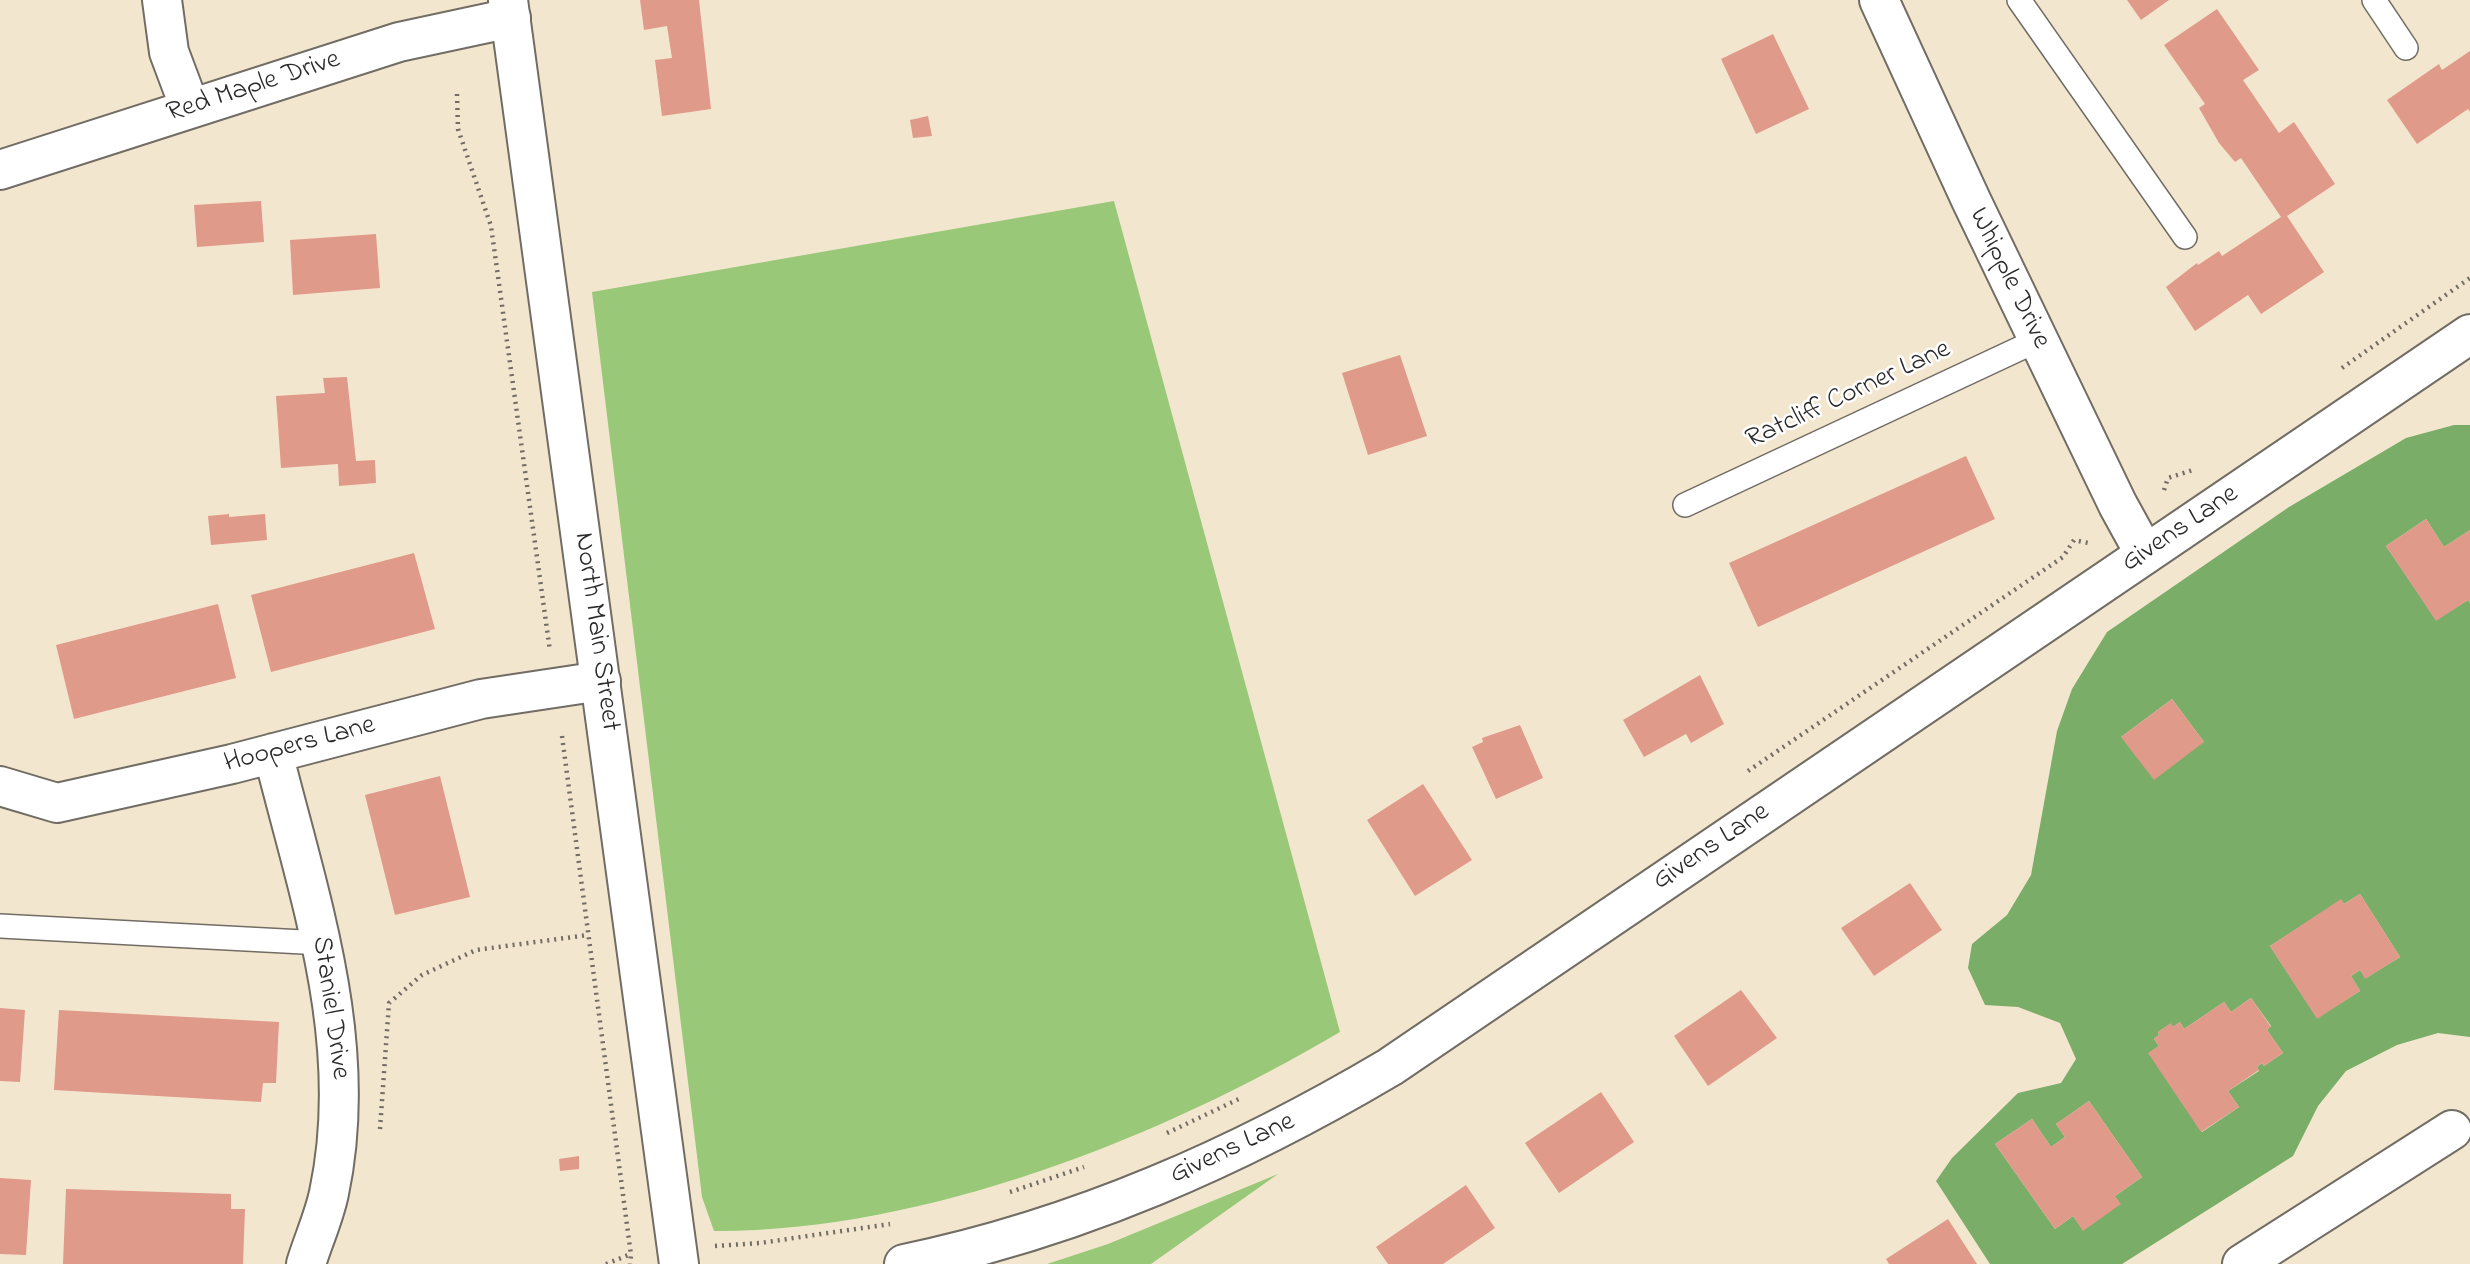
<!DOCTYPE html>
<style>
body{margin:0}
canvas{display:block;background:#f3e6ce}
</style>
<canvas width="2470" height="1264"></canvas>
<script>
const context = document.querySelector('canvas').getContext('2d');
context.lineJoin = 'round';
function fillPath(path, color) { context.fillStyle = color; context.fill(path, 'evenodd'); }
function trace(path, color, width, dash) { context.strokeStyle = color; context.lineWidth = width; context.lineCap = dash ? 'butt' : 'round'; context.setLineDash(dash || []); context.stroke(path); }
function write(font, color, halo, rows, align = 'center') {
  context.font = font + ' "Indie Flower",sans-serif'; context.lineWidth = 5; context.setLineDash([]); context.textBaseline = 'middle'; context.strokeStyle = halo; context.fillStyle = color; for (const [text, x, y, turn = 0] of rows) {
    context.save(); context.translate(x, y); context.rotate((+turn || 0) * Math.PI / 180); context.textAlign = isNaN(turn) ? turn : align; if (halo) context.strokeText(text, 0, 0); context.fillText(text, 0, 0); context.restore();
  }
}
const green = new Path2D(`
 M 1114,201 L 1340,1032 C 1161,1138 924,1232 714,1231 L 702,1197 L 592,292 Z
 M 1278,1174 L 1151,1264 L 1047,1264 L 1108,1244 Z`);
const forest = new Path2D(`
 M 2454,425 L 2470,425 L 2470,530 L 2444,547 L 2426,519 L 2386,546 L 2436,620 L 2468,600 L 2470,603 L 2470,1037 L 2438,1033 L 2397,1045 L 2346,1071 L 2318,1106 L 2293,1156 L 2122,1264 L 1990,1264 L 1936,1181 L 1952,1158 L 2018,1093 L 2061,1083 L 2076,1059 L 2060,1023 L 2018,1007 L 1985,1005 L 1968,968 L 1972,944 L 2007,915 L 2031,875 L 2057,731 L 2072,689 L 2107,632 L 2289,507 L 2406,438 ZM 2172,699 L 2204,742 L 2121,737 ZM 2360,894 L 2400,957 L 2366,978 L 2360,970 L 2351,976 L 2360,991 L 2317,1018 L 2270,946 L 2341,900 L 2344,904 ZM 2251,998 L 2271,1026 L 2267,1030 L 2283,1053 L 2264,1066 L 2262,1063 L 2257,1067 L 2259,1071 L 2228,1091 L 2239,1107 L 2202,1132 L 2149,1053 L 2159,1046 L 2154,1039 L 2159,1035 L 2158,1032 L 2170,1024 L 2173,1027 L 2180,1022 L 2184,1029 L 2224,1002 L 2231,1012 ZM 2089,1101 L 2142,1177 L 2115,1196 L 2083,1230 L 2073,1216 L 2055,1229 L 1995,1144 L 2032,1119 L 2051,1147 L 2065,1137 L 2056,1124 Z`);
const building = new Path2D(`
 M 640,0 L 699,0 L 711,109 L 662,116 L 655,60 L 672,58 L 667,26 L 644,30 Z
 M 2127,0 L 2169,0 L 2141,20 Z
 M 2217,9 L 2259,70 L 2243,80 L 2279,133 L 2294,122 L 2335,184 L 2287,216 L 2324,272 L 2261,314 L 2248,295 L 2195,331 L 2166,287 L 2197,263 L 2198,265 L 2219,251 L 2222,256 L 2281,217 L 2241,158 L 2235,162 L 2219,143 L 2199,108 L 2205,104 L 2164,45 Z
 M 1773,34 L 1809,109 L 1756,134 L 1721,59 Z
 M 2470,51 L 2470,112 L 2468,109 L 2417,144 L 2387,100 L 2439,64 L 2442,70 Z
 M 928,116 L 932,136 L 913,138 L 910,120 Z
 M 261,201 L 264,242 L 197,247 L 194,205 Z
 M 376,234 L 380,288 L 293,295 L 290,240 Z
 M 1400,355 L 1427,436 L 1368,455 L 1342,373 Z
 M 347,377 L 356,461 L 375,460 L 376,483 L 339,486 L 338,464 L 281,468 L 276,396 L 325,393 L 323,378 Z
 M 1966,456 L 1995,519 L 1758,627 L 1729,563 Z
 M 229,514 L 229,517 L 265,514 L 267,540 L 211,545 L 208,516 Z
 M 2426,519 L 2444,547 L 2470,530 L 2470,603 L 2468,600 L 2436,621 L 2386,546 Z
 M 414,553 L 435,629 L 271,672 L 251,595 Z
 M 218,604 L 236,678 L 74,719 L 56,645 Z
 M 1700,675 L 1724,724 L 1691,743 L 1686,734 L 1644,757 L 1623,720 Z
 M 2172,699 L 2204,742 L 2154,780 L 2121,737 Z
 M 1520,725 L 1543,778 L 1496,799 L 1472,747 L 1483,742 L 1482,738 Z
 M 440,776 L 470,897 L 395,915 L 365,795 Z
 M 1423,784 L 1472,860 L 1415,896 L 1367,820 Z
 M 1910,883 L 1942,930 L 1874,976 L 1841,928 Z
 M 2360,894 L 2400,957 L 2365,979 L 2360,970 L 2351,976 L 2360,991 L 2317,1019 L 2270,946 L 2341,899 L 2344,904 Z
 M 1741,990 L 1777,1038 L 1708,1086 L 1674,1036 Z
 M 2251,998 L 2271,1027 L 2267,1030 L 2283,1053 L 2264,1066 L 2262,1063 L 2257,1067 L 2259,1070 L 2228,1091 L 2239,1107 L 2201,1132 L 2148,1053 L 2159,1046 L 2154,1039 L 2159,1035 L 2158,1032 L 2171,1023 L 2173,1027 L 2180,1022 L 2184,1029 L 2224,1002 L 2231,1012 Z
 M 0,1008 L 25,1010 L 20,1082 L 0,1081 Z
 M 59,1010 L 279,1022 L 276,1083 L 263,1083 L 261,1102 L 54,1090 Z
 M 1601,1092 L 1634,1142 L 1559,1193 L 1525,1143 Z
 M 2089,1101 L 2142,1177 L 2115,1196 L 2121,1204 L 2083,1231 L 2073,1216 L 2055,1229 L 1995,1144 L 2032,1119 L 2051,1147 L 2065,1137 L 2056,1124 Z
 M 579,1156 L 579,1169 L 560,1171 L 559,1159 Z
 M 0,1178 L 31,1180 L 26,1255 L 0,1254 Z
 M 1466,1185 L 1495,1228 L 1443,1264 L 1388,1264 L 1376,1247 Z
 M 66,1189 L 231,1194 L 231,1209 L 245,1209 L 243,1264 L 63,1264 Z
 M 1948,1219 L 1977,1264 L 1889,1264 L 1886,1259 Z`);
const path = new Path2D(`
 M 457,94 L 458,129 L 491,226 L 550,651
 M 2342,368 L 2470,278
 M 2164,490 L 2168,478 L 2193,470
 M 562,736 L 631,1255 L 630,1264
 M 1748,771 L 2063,557 L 2074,540 L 2088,543
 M 380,1129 L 389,1003 L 422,975 L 476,950 L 588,935
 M 1167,1133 L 1241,1098
 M 1010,1192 L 1084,1167
 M 715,1246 L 760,1243 L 890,1224
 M 606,1264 L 631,1254`);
const lane = new Path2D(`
 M 2019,0 L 2185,237
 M 2374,0 L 2406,48
 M 1685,505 L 2038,340
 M 0,926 L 322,943`);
const street = new Path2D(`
 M 162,0 L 169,52 L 190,108
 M 1879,0 L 1971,200 L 2118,505 L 2145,554
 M 0,170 L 399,42 L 511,18
 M 273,753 C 309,897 361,1043 329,1193 C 324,1217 313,1241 306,1264
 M 0,786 L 57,803 L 232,764 L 481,699 L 601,681
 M 2242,1264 L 2452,1130`);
const secondary = new Path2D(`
 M 904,1264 C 1078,1228 1238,1157 1390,1067 L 2470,334`);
const primary = new Path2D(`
 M 508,0 L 679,1264`);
const streetNames = [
 ["Red Maple Drive",254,88,-18],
 ["Whipple Drive",2008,279,64],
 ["Ratcliff Corner Lane",1849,396,-25],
 ["Givens Lane",2181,530,-34],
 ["North Main Street",595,632,82],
 ["Hoopers Lane",300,746,-15],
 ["Givens Lane",1712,848,-34],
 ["Staniel Drive",329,1008,82],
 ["Givens Lane",1233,1150,-25]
];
fillPath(green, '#99c978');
fillPath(forest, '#7aad68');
fillPath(building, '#e09a8a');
trace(lane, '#716c64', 26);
trace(street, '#716c64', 42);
trace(secondary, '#716c64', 42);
trace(primary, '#716c64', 42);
trace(path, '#716c64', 4.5, [2, 5]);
trace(lane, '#fff', 23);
trace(street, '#fff', 38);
trace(secondary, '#fff', 38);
trace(primary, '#fff', 38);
write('28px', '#2b2b2b', '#fff', streetNames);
</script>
